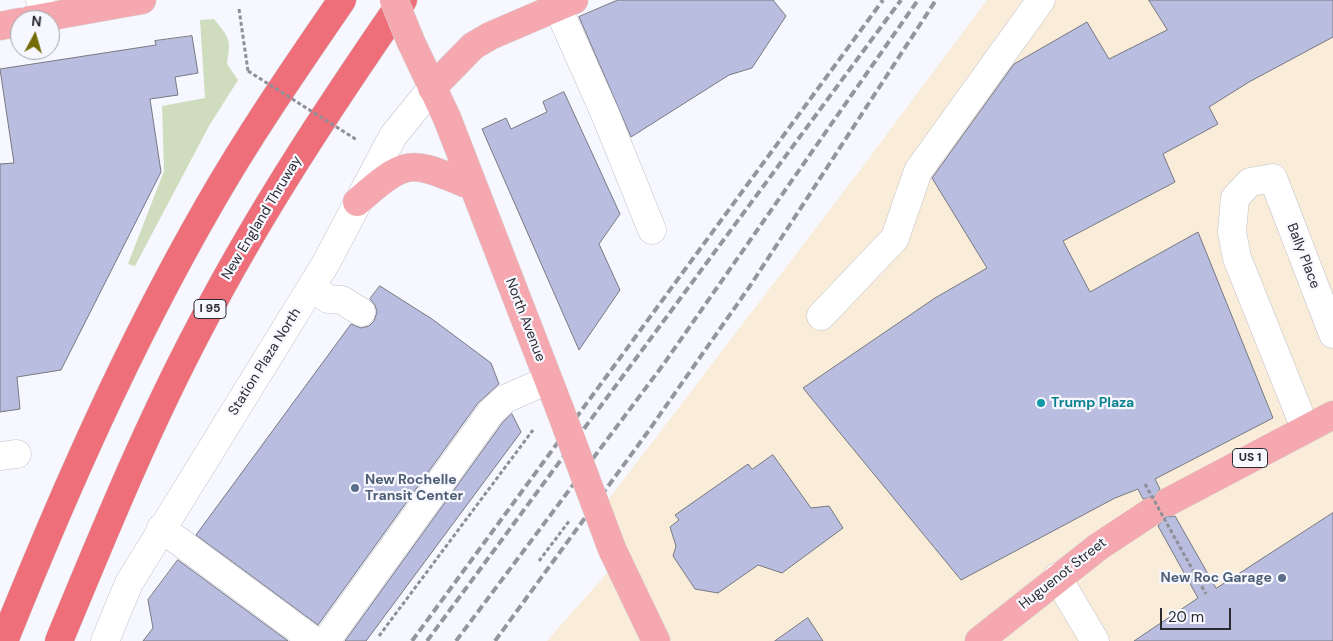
<!DOCTYPE html>
<style>
body{margin:0}
#map{position:relative;width:1333px;height:641px;overflow:hidden;background:#f6f7ff;font-family:"DM Sans",sans-serif}
canvas{display:block}
.north{position:absolute;left:10px;top:10px;width:50px;height:50px;box-sizing:border-box;background:#f6f7ff;border:1px solid #a5a5ac;border-radius:50%;rotate:6deg;font-size:14px;font-weight:700;line-height:20px;text-align:center;color:#2b2b2f}
.north::after{content:'';display:block;margin:auto;width:18px;height:22px;background:#746b05;clip-path:polygon(50% 0,100% 100%,50% 72%,0 100%)}
.scale{position:absolute;left:1160px;top:608px;width:71px;height:22px;box-sizing:border-box;border:2px solid #2b2b2f;border-top:0;padding-left:6px;font-size:15px;line-height:18px;white-space:nowrap;color:#2b2b2f;-webkit-text-stroke:4px #f6f7ff;paint-order:stroke}
</style>
<div id="map">
<canvas width="1333" height="641"></canvas>
<div class="north">N</div>
<div class="scale">20 m</div>
</div>
<script>
const context = document.querySelector('canvas').getContext('2d');
context.lineJoin = 'round';
function fillPath(path, color) { context.fillStyle = color; context.fill(path, 'evenodd'); }
function trace(path, color, width, dash) { context.strokeStyle = color; context.lineWidth = width; context.lineCap = dash ? 'butt' : 'round'; context.setLineDash(dash || []); context.stroke(path); }
function write(font, color, halo, rows, align = 'center') {
  context.font = font + ' "DM Sans",sans-serif'; context.lineWidth = 4.5; context.setLineDash([]); context.textBaseline = 'middle'; context.strokeStyle = halo; context.fillStyle = color; for (const [text, x, y, turn = 0] of rows) {
    context.save(); context.translate(x, y); context.rotate((+turn || 0) * Math.PI / 180); context.textAlign = isNaN(turn) ? turn : align; if (halo) context.strokeText(text, 0, 0); context.fillText(text, 0, 0); context.restore();
  }
}
const commercial = new Path2D(`
 M 987,0 L 1333,0 L 1333,641 L 547,641 L 622,556 L 605,504 L 861,169 Z`);
const green = new Path2D(`
 M 214,19 C 230,39 231,39 227,64 L 238,80 L 209,126 L 135,266 L 128,264 L 164,171 L 162,106 L 205,98 L 200,20 Z`);
const building = new Path2D(`
 M 618,0 L 773,0 L 786,16 L 752,68 L 729,75 L 631,137 L 579,17 Z
 M 1149,0 L 1333,0 L 1333,37 L 1249,82 L 1209,107 L 1218,124 L 1163,154 L 1175,182 L 1063,241 L 1090,292 L 1198,232 L 1273,418 L 1155,479 L 1160,489 L 1154,497 L 1143,499 L 1138,489 L 1115,498 L 961,580 L 803,388 L 935,298 L 987,268 L 932,178 L 1014,64 L 1087,22 L 1109,59 L 1167,30 Z
 M 192,36 L 198,73 L 175,77 L 178,95 L 150,99 L 161,172 L 61,370 L 17,377 L 20,409 L 0,412 L 0,164 L 14,163 L 0,69 L 156,45 L 155,41 Z
 M 564,92 L 620,214 L 599,244 L 620,290 L 579,350 L 482,129 L 506,118 L 511,129 L 547,112 L 543,102 Z
 M 380,286 L 432,319 L 491,363 L 499,384 L 478,403 L 318,625 L 196,535 L 351,324 L 361,328 L 369,326 L 374,321 L 377,312 L 375,305 L 370,299 Z
 M 512,414 L 521,432 L 366,641 L 345,641 L 503,422 Z
 M 773,455 L 811,508 L 829,506 L 843,528 L 782,573 L 758,565 L 718,593 L 695,589 L 673,556 L 676,546 L 670,527 L 679,520 L 675,515 L 748,464 L 752,469 Z
 M 1333,513 L 1333,641 L 1134,641 L 1198,598 L 1158,526 L 1165,517 L 1175,516 L 1216,588 Z
 M 178,560 L 288,641 L 143,641 L 153,628 L 148,600 Z
 M 808,618 L 823,641 L 775,641 Z`);
const path = new Path2D(`
 M 239,9 L 248,71
 M 539,561 L 570,520
 M 379,636 L 533,430`);
const minor = new Path2D(`
 M 40,0 L 43,17
 M 558,8 L 606,116 L 652,230
 M 312,287 L 328,299 L 342,300 L 361,312
 M 821,316 L 895,238 L 918,171 L 1041,0
 M 1305,428 L 1237,258 L 1232,232 L 1235,198 L 1250,182 L 1273,178 L 1333,334
 M 0,456 L 17,454
 M 161,528 L 314,641
 M 1057,577 L 1095,641
 M 105,641 L 129,583 L 326,263 L 393,136 L 432,88
 M 326,641 L 491,412 L 505,399 L 548,380`);
const major = new Path2D(`
 M 30,20 L 142,0
 M 0,26 L 20,22
 M 411,42 L 447,118 L 559,407
 M 432,88 L 473,46 L 490,36 L 574,0
 M 357,202 C 409,156 410,161 472,186
 M 1168,502 L 1333,415
 M 612,549 L 656,641
 M 979,641 L 1098,547 L 1151,512`);
const highway = new Path2D(`
 M 4,641 C 64,492 128,346 208,207 C 249,135 296,67 342,0
 M 59,641 C 103,535 146,429 200,327 C 259,213 330,106 403,0`);
const rail = new Path2D(`
 M 412,641 L 883,0
 M 427,641 L 901,0
 M 456,641 L 663,365 L 918,0
 M 495,641 L 647,433 L 750,286 L 936,0`);
const pathBridge = new Path2D(`
 M 248,71 L 357,140
 M 1145,484 L 1206,594`);
const majorBridge = new Path2D(`
 M 394,0 L 411,42
 M 559,407 L 612,549`);
const markers = [
 [1041,403,5,"#0f9aa8"],
 [355,488,5,"#5c6f8a"],
 [1282,578,5,"#5c6f8a"]
];
const shields = [
 [210,309,32],
 [1250,458,35]
];
const shieldNames = [
 ["I 95",210,309],
 ["US 1",1250,458]
];
const streetNames = [
 ["New England Thruway",262,218,-59],
 ["Bally Place",1303,256,69],
 ["North Avenue",525,320,69],
 ["Station Plaza North",265,362,-58],
 ["Huguenot Street",1063,574,-38]
];
const cultureNames = [
 ["Trump Plaza",1051,403]
];
const serviceNames = [
 ["New Rochelle",365,480],
 ["Transit Center",365,496],
 ["New Roc Garage",1272,578,"right"]
];
fillPath(commercial, '#f9ecd8');
fillPath(green, '#cfddbe');
fillPath(building, '#b9bddf');
trace(building, '#787981', 1);
trace(minor, '#c1c2cb', 29);
trace(major, '#d5d5d5', 29);
trace(highway, '#d5d5d5', 29);
trace(path, '#8f9096', 3, [4, 2.5]);
trace(minor, '#fff', 28);
trace(major, '#f5a8af', 28);
trace(highway, '#ee6e79', 28);
trace(rail, '#95969c', 4, [8, 4]);
trace(majorBridge, '#d5d5d5', 29, []);
trace(pathBridge, '#8f9096', 3, [4, 2.5]);
trace(majorBridge, '#f5a8af', 28);
for (const [x, y, r, color] of markers) { const dot = new Path2D(); dot.arc(x, y, r, 0, 2 * Math.PI); context.fillStyle = color; context.fill(dot); trace(dot, '#f6f7ff', 2); }
for (const [x, y, w] of shields) { const box = new Path2D(); box.roundRect(x - w / 2, y - 9.5, w, 19, 4); context.fillStyle = '#f6f7ff'; context.fill(box); trace(box, '#2b2b2f', 1); }
write('bold 12px', '#2b2b2f', null, shieldNames);
write('14px', '#2b2b2f', '#f6f7ff', streetNames);
write('bold 14px', '#0d838f', '#f6f7ff', cultureNames, 'left');
write('bold 14px', '#4e5e75', '#f6f7ff', serviceNames, 'left');
</script>
